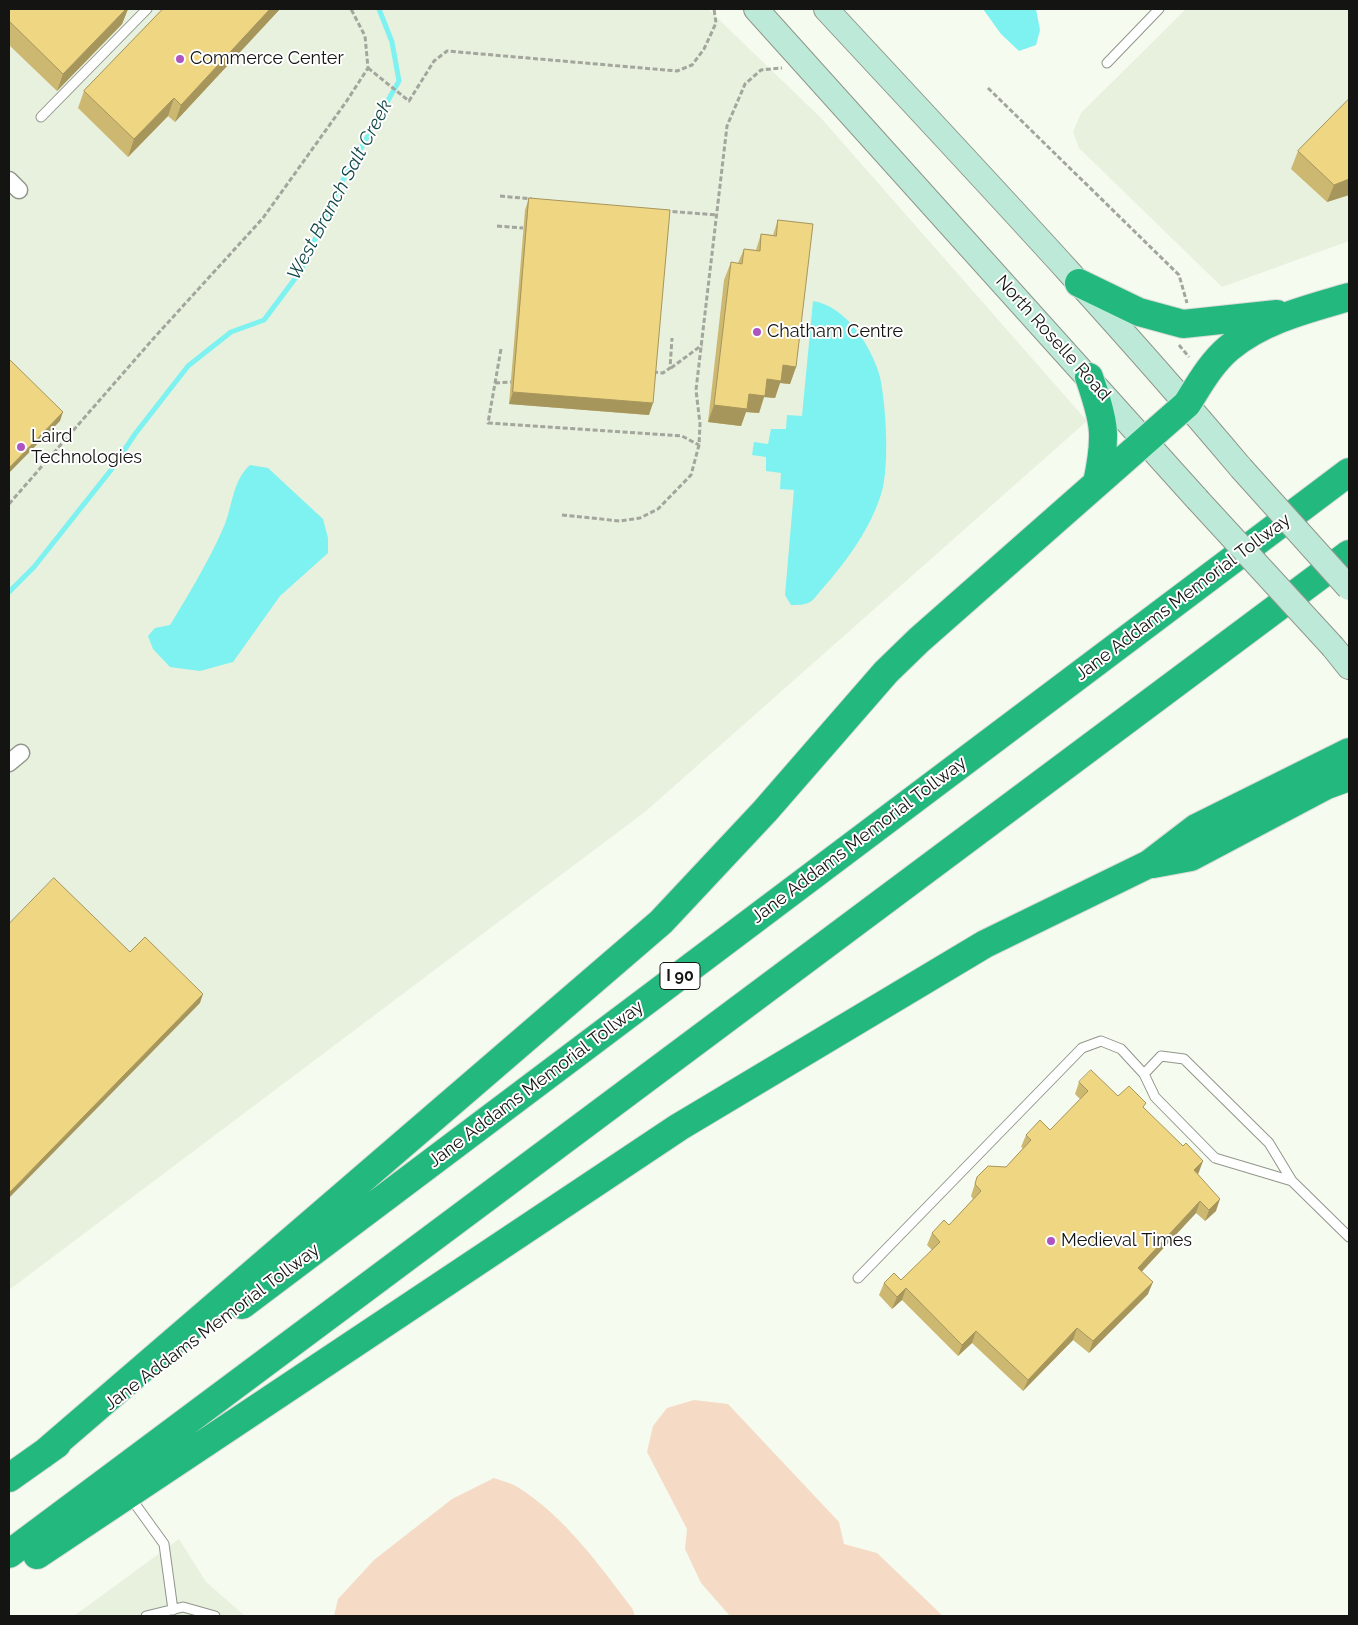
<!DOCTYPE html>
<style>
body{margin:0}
#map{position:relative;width:1358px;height:1625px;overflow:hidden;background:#f5fbef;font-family:Raleway,sans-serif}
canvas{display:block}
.frame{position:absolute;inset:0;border:10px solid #141512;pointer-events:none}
</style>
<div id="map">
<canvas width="1358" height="1625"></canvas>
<div class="frame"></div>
</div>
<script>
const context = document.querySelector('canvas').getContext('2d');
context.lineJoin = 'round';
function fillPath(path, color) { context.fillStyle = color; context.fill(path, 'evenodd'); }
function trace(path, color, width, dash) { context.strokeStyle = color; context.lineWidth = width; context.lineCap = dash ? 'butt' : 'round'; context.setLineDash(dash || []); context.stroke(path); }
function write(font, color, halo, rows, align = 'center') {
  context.font = font + ' Raleway,sans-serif'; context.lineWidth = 4; context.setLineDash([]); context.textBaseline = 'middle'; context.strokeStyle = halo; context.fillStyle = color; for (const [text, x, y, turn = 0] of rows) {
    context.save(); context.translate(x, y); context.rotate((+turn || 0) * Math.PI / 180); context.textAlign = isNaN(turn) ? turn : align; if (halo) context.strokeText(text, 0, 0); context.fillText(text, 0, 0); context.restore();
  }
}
const built = new Path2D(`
 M 9,9 L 708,9 L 821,118 L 1087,421 L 646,811 L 9,1290 Z
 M 1186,9 L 1349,9 L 1349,241 L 1222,287 L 1079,148 L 1073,132 L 1081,113 Z
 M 179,1539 L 206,1582 L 245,1616 L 74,1616 Z`);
const green = new Path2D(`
 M 694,1400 L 728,1404 L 839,1522 L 844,1544 L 877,1553 L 943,1616 L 730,1616 L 701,1583 L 685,1549 L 687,1529 L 647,1452 L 653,1426 L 667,1408 Z
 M 494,1478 C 502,1481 512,1483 519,1488 C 566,1518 599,1565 632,1608 L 635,1616 L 334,1616 L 338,1599 L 374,1560 L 452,1499 Z`);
const water = new Path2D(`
 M 983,9 L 1036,9 L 1040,30 L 1036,45 L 1019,51 L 1001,34 Z
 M 813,301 C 846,306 872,347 880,377 C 886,406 889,459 883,487 C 874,524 847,561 823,588 C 819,592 814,600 810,602 C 805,605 797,605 791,605 L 785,595 L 794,490 L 780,489 L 781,473 L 766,471 L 766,457 L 752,455 L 754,442 L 768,444 L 771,429 L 786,429 L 787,415 L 802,416 Z
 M 250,465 L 268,468 L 323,519 L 328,538 L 328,553 L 280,596 L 233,662 L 200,671 L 170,667 L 153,649 L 148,636 L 155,628 L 170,625 C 189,594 207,564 222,531 C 233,509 231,482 250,465 Z`);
const stream = new Path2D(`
 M 9,592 L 34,567 L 111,470 L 135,434 L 188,366 L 231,332 L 264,320 L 300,272 L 339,187 L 399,81 L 392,42 L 379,9`);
const path = new Path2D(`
 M 368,68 L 409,101 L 434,61 L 447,51 L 677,71 L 692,65 L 704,49 L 716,23 L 714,9
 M 988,88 L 1179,275 L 1187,303
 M 500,196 L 532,199
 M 665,211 L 718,215
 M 497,226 L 523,228
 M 1179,345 L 1189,357
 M 501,349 L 488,423 L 682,436 L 699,445
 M 671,368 L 702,345
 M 653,372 L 663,373 L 670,368 L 672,338
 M 495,383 L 511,382
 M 9,504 L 153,339 L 263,218 L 346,102 L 368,68 L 365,36 L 351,9
 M 562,515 L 620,521 L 640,518 L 658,509 L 691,475 L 699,445 L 700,424 L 696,390 L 727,126 L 745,84 L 761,70 L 782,68`);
const lane = new Path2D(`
 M 1107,63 L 1159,9
 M 41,117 L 147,9
 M 1292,1181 L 1215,1158 L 1155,1097 L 1144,1074 L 1161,1056 L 1184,1059 L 1269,1143 L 1292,1181 L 1349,1237
 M 858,1278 L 1082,1048 L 1101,1041 L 1121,1049 L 1144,1074
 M 130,1497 L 164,1544 L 173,1610
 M 146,1616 L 183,1607 L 215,1616`);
const street = new Path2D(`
 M 9,180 L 19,190
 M 9,763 L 21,753`);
const secondary = new Path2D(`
 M 756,9 L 1197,499
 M 826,9 C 966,160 1108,310 1241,468
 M 1333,647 L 1349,667`);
const highway = new Path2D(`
 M 1079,283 L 1139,312 L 1183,324 L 1277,314
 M 1089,377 C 1105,423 1107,436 1097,483
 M 1153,864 L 1191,857 L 1327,785 L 1349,777
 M 242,1305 L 1349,472
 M 42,1455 L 661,922 L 765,811 L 886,672 L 919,640 L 1187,404 C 1199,385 1211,363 1229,348 C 1262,320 1308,309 1349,297
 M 9,1478 L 57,1444
 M 9,1554 L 1349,554
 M 37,1555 L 679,1127 L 985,944 L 1149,864 L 1196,828 L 1349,752`);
const secondaryBridge = new Path2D(`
 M 1241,468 L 1349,588
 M 1197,499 L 1333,647`);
const wall = new Path2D(`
 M 9,9 L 128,9 L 122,24 L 57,91 L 9,45 Z
 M 163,9 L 280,9 L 175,122 L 168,116 L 128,157 L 78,108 L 84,91 Z
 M 1349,99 L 1349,195 L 1327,202 L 1291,169 L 1298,151 Z
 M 529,198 L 649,415 L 509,404 L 525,210 Z
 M 778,220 L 796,367 L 790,384 L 780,383 L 775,398 L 764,397 L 759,413 L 746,412 L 741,426 L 708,422 L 724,280 L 731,262 L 738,263 L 744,249 L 756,250 L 761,234 L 773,235 Z
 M 1079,1082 L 1118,1096 L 1144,1108 L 1199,1172 L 1198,1174 L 1216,1211 L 1205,1221 L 1196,1213 L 1142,1271 L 1148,1294 L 1089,1353 L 1073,1340 L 1023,1391 L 972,1343 L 958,1356 L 902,1300 L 892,1309 L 879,1295 L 884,1283 L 901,1280 L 932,1250 L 927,1245 L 932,1233 L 949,1225 L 973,1199 L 971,1196 L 977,1177 L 1006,1167 L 1023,1148 L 1021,1147 L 1026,1135 L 1050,1130 L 1080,1099 L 1075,1094 Z`);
const shadedWall = new Path2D(`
 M 126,9 L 128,9 L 122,24 L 57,91 L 63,74 Z
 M 270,9 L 280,9 L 175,122 L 181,105 Z
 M 174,98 L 168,116 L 128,157 L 134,139 Z
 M 1349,179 L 1349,195 L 1327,202 L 1334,185 Z
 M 783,365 L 796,367 L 790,384 L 780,383 L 775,398 L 764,397 L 759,413 L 746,412 L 741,426 L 708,422 L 714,405 L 749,394 Z
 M 513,392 L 653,403 L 649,415 L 509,404 Z
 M 63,412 L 60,421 L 9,473 L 9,468 Z
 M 203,994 L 200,1003 L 9,1198 L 9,1193 Z
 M 1203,1161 L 1199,1172 L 1190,1182 L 1194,1170 Z
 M 1220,1199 L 1216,1211 L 1205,1221 L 1209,1210 Z
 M 1200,1201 L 1196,1213 L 1134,1280 L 1138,1268 Z
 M 1153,1282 L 1148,1294 L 1089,1353 L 1093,1341 Z
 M 906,1288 L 902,1300 L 892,1309 L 897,1297 Z
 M 1077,1328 L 1073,1340 L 1023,1391 L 1028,1380 Z
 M 976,1331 L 972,1343 L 958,1356 L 962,1345 Z`);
const building = new Path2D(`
 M 9,9 L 126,9 L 63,74 L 9,21 Z
 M 163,9 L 270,9 L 181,105 L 174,98 L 134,139 L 84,91 Z
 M 1349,99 L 1349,179 L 1334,185 L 1298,151 Z
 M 529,198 L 670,210 L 653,403 L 513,392 Z
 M 778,220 L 813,224 L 796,367 L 783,365 L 781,381 L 767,379 L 765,396 L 749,394 L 747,409 L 714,405 L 731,262 L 742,264 L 744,249 L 760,251 L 761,234 L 776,236 Z
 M 9,359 L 63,412 L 9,468 Z
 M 54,878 L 130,952 L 145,937 L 203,994 L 9,1193 L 9,924 Z
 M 1091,1070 L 1118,1096 L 1129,1086 L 1146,1103 L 1143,1107 L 1183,1146 L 1186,1143 L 1203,1161 L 1194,1170 L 1220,1199 L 1209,1210 L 1200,1201 L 1138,1268 L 1153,1282 L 1093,1341 L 1077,1328 L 1028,1380 L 976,1331 L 962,1345 L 906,1288 L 897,1297 L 884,1283 L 894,1273 L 901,1280 L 940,1242 L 932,1233 L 944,1220 L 949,1225 L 981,1191 L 975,1184 L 977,1177 L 988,1166 L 1006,1167 L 1031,1140 L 1026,1135 L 1040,1120 L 1050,1130 L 1088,1091 L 1079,1082 Z`);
const markers = [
 [180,59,5,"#ad54c0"],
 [757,332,5,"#ad54c0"],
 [21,447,5,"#ad54c0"],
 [1051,1241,5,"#ad54c0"]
];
const shields = [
 [680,976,40]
];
const shieldNames = [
 ["I 90",680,976]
];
const poiNames = [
 ["Commerce Center",190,59],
 ["Chatham Centre",767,332],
 ["Laird",31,437],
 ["Technologies",31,458],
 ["Medieval Times",1061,1241]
];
const streetNames = [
 ["North Roselle Road",1053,338,48],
 ["Jane Addams Memorial Tollway",1183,597,-37],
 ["Jane Addams Memorial Tollway",859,840,-37],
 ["Jane Addams Memorial Tollway",536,1084,-37],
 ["Jane Addams Memorial Tollway",212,1327,-37]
];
const waterNames = [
 ["West Branch Salt Creek",340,190,-62]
];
fillPath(built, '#e8f0de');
fillPath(green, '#f5dbc6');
fillPath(water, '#7df2f0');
trace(stream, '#7df2f0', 5);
trace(lane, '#91968c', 11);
trace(street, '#91968c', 19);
trace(secondary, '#91968c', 26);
trace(highway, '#d9dad9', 30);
trace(path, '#a2a69d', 3, [5, 2.5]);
trace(lane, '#fff', 9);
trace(street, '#fff', 16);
trace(secondary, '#bdead8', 24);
trace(highway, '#23b97e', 28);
trace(secondaryBridge, '#91968c', 26, []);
trace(secondaryBridge, '#bdead8', 24);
fillPath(wall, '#cdb871');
fillPath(shadedWall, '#a7965c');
fillPath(building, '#eed683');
trace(building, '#a7965c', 1);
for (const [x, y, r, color] of markers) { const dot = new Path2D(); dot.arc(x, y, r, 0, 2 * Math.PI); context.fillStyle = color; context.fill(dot); trace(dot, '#fff', 2); }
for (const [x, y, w] of shields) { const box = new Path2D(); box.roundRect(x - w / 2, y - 13.5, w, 27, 4); context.fillStyle = '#fff'; context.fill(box); trace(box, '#141512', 1); }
write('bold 16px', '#141512', null, shieldNames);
write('18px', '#141512', '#fff', poiNames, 'left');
write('18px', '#141512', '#fff', streetNames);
write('italic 19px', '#124847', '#fff', waterNames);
</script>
